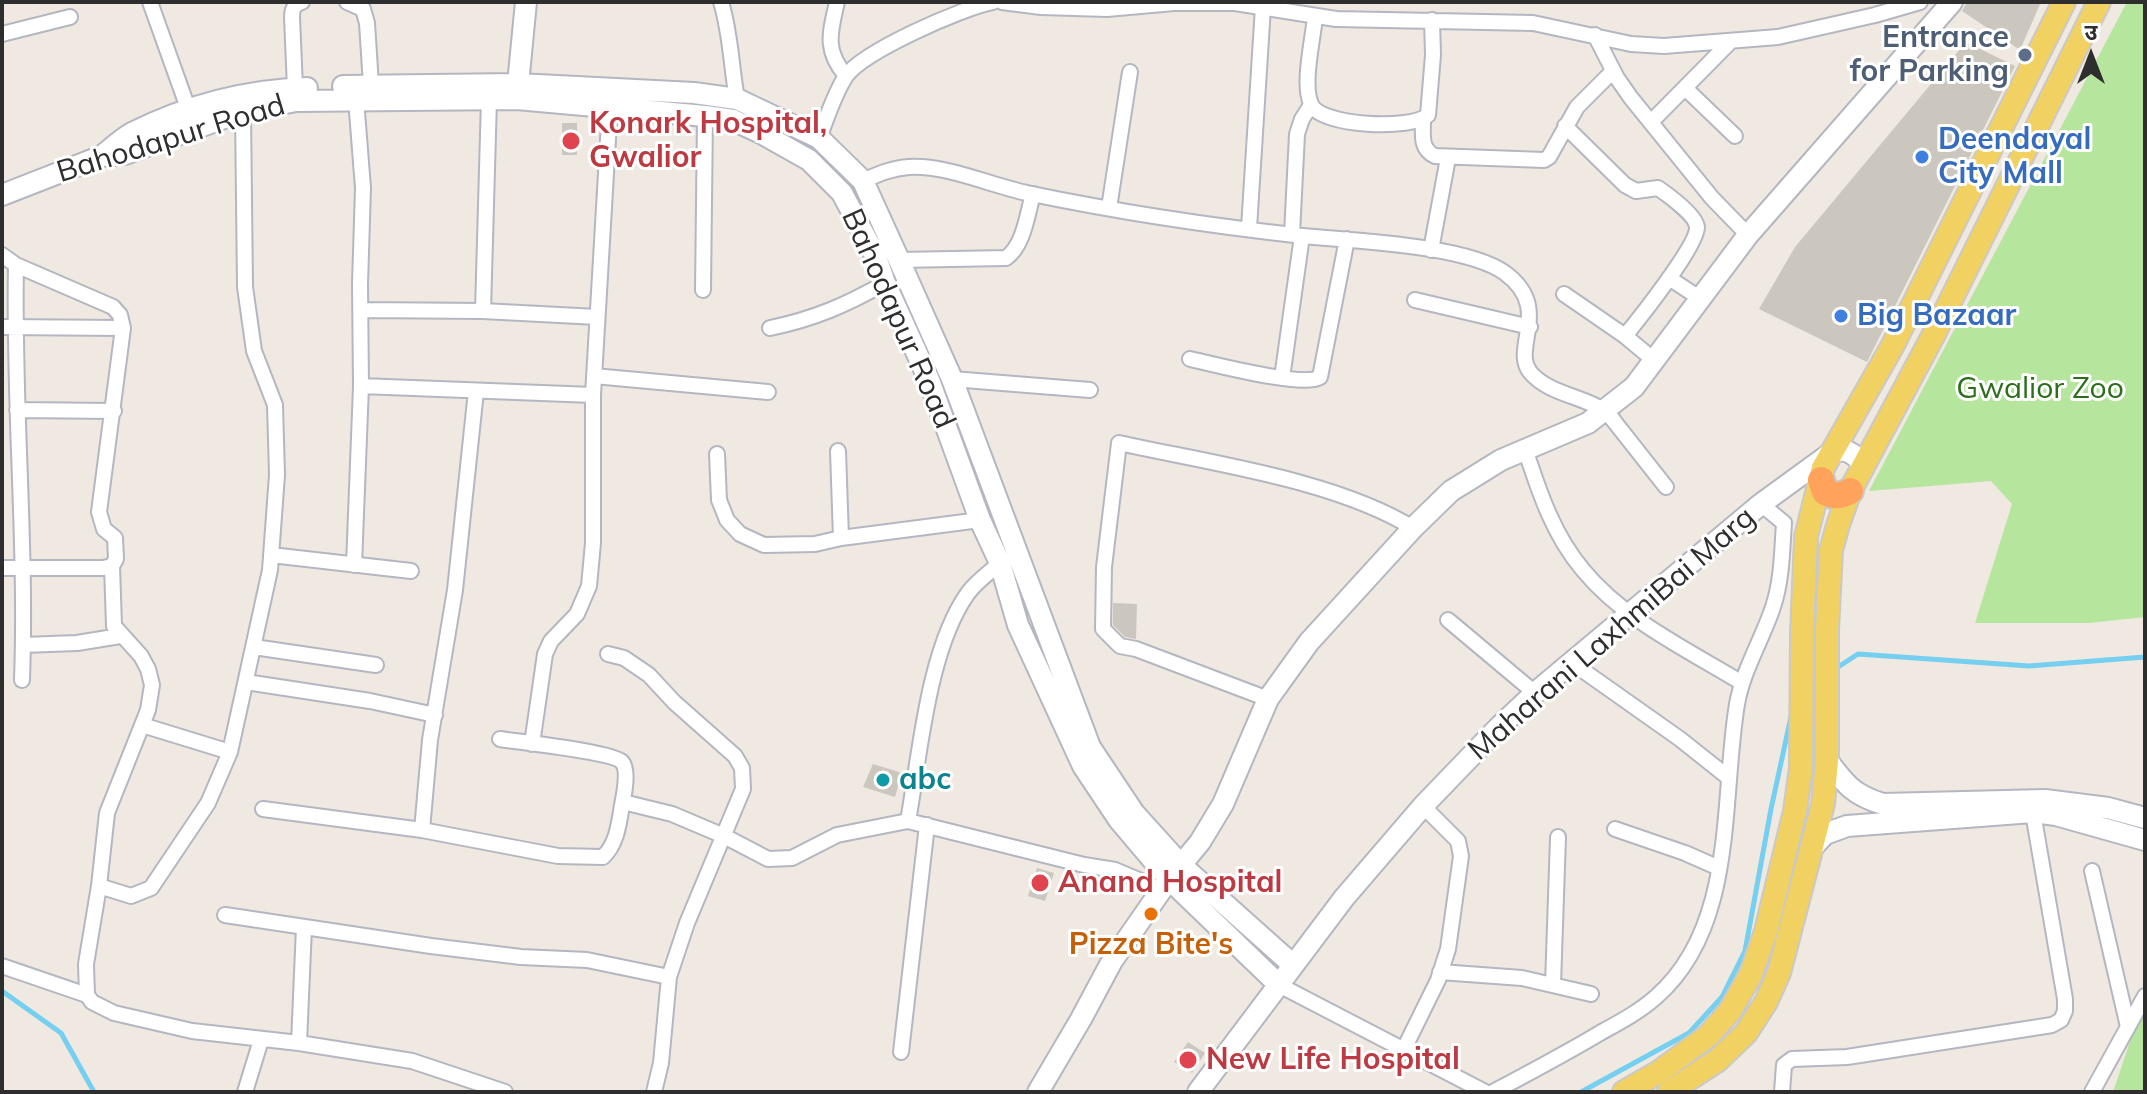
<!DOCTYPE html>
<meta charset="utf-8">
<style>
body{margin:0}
#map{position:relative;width:2147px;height:1094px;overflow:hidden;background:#efe9e1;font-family:Mulish,"Noto Sans Devanagari",sans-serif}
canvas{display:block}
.frame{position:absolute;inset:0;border:4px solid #2e2e2e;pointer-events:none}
.north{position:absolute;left:2051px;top:16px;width:80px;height:80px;-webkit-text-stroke:6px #fff;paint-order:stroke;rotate:0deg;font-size:22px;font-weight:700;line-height:32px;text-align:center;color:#2e2e2e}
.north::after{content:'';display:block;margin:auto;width:28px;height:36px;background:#2e2e2e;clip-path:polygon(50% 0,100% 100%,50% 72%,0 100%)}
</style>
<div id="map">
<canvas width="2147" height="1094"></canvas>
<div class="frame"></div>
<div class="north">उ</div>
</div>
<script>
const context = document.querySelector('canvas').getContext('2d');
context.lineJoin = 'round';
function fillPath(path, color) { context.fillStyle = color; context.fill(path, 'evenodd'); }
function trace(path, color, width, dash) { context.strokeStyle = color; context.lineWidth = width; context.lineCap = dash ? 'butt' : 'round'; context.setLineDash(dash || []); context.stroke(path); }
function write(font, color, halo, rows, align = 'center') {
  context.font = font + ' Mulish,sans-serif'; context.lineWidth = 6; context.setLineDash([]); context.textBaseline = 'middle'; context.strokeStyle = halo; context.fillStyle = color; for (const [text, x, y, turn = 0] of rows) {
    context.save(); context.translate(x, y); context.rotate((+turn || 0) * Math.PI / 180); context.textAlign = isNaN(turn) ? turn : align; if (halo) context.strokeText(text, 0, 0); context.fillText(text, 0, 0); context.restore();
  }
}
const green = new Path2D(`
 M 2127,2 L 2145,2 L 2145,617 L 2089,623 L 1975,623 L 2012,504 L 1991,481 L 1869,491 Z
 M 2145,997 L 2145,1092 L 2113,1092 Z`);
const stream = new Path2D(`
 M 1832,671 L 1858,654 L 2029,666 L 2145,657
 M 2,991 L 61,1033 L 94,1092
 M 1581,1092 L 1689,1033 L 1722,997 L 1745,951 L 1771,809 L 1792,712`);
const building = new Path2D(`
 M 1967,2 L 2041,2 L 2020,50 L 1962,11 Z
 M 1966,42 L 2015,66 L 1867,362 L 1759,309 L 1795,247 Z
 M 562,123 L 577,123 L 577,155 L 562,155 Z
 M 1113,603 L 1137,604 L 1136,639 L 1125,637 L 1113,625 Z
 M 873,764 L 902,773 L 895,797 L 863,787 Z
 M 1037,868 L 1054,873 L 1045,901 L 1028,896 Z
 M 1188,1042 L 1205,1053 L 1192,1073 L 1174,1062 Z`);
const street = new Path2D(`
 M 150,2 L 189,111
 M 347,2 L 363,9 L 367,23 L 371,85
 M 721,2 C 731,35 731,66 737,99
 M 837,2 C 830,33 824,50 846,76
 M 1002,2 L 1041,7 L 1107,9 L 1174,3 L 1235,3 L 1336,19 L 1533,23 L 1631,44 L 1664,46 L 1778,37 L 1875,15 L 1920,2
 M 1315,17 C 1313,39 1302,84 1311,104 C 1320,127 1413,130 1428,115 L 1433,55 L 1432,20
 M 2,34 L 70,17
 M 1595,35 L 1617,78 L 1631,98 L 1712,198 L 1748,235
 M 295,88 L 292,17 C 292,9 294,4 302,2
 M 1685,88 L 1735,136
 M 1423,120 C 1423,135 1420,149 1435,156 L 1544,160 L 1549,157 L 1577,107 L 1613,71
 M 1652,121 L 1731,41
 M 1565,126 L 1625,185 L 1636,191 L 1658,188 C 1668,195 1696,215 1697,227 C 1698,245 1638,320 1625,336
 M 819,138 C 827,118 834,94 846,76 C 864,51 962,8 993,2
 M 863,181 C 878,174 892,168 909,167 C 948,165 989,185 1027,193 C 1118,212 1211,226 1303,236 C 1353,241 1466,245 1505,273 C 1553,308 1511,348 1530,372 C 1548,394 1583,396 1605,411 C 1611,416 1616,424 1621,430 C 1636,449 1651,468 1666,487
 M 1109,208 L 1130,72
 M 1249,228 L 1263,7
 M 1292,234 L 1297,134 L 1302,119 L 1311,105
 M 1431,250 L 1448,158
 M 2,255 L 16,265 L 113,307 L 120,315 L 123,328 L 99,512 L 104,529 L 115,538 L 116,559 L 112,566 L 103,568 L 2,568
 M 899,260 L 1006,258 C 1024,245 1027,215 1033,194
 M 16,265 C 13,404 27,542 22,680
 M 1669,278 L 1701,299
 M 703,290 L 705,116
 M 1564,294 L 1625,336 L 1655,361
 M 1415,300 L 1530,327
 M 361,310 L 483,311 L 597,317
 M 483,311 L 489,99
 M 2,327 L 123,328
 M 770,328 C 814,319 846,305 885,283
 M 1190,359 C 1213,364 1304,388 1320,377 L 1347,239
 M 594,376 L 768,392
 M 1282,378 L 1302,236
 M 952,379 L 1090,390
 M 361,386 L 593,395
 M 17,410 L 114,411
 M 1525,449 C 1539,491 1553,535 1583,570 C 1624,620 1688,650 1742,683
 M 838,451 L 841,538
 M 717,454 L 719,500 L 727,520 L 740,534 L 764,545 L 815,544 L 841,538 L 980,520
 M 271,555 L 411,571
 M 354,565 L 361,386 L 360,284 L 363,188 L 356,99
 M 112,566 L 114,626 L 141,656 L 148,669 L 152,685 L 148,710 L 107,813 L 99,886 L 86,964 L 87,995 L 92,1002 L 114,1013 L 192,1031 L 299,1043 L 412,1061 L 505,1092
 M 1448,620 L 1535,693
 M 23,645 L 77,643 L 120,636
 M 254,647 L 376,665
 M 608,654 L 624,658 L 649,675 L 674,702 L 735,756 L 742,768 L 743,789 L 687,923 L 669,977 L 661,1063 L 654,1092
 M 1571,662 L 1680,739 L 1729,778
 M 246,682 L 370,701 L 435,715
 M 1268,699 L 1136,649 L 1120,646 L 1103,629 L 1104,567 L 1119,443 C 1209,463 1335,480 1413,528
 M 142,725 L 230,752
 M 532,744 L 545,654 L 551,641 L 577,614 L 589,586 L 593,543 L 593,395 L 610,105
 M 623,802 L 672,814 L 724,836 L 768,859 L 792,858 L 837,835 L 908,821 L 1084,865 L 1115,870 L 1160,889
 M 263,809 L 422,830 L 558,856 L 603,857 C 617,844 619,823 622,805 C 624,795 629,770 622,762 C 613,752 519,742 500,739
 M 908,821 C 920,754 928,649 968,593 C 977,581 989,573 1000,563
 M 1615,829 L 1685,853 L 1719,868
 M 422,830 L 430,740 L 455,590 L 476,391
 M 2092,871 L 2128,1027
 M 99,886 L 131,896 L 151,888 L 208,803 L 230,752 L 270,570 L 277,475 L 275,405 L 254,351 L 245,287 L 243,111
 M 225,915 L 431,946 L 521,957 L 587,960 L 669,977
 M 2,966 L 87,995
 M 1440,972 L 1522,978 L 1591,994
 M 1279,985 L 1485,1092
 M 1553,985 L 1558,837
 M 299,1043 L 304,927
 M 1403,1051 L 1438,980 L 1448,949 L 1461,856 L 1458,841 L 1423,806
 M 901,1052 L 927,825
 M 245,1092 L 261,1040
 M 1493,1092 C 1529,1073 1565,1054 1600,1033 C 1620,1022 1639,1012 1656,997 C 1737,926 1721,800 1737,704 C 1743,670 1762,640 1773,607 C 1782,580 1782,551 1784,523 L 1761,504
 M 1782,1092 L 1784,1065 L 1792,1059 L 1847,1057 L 2052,1025 L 2061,1020 L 2065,1011 L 2065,999 L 2032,807
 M 2092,1092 L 2145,996`);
const secondary = new Path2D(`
 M 518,84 L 526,2
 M 343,86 L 518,84 L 694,93 L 737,99 L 819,138 L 863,181 L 899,260 L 952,379 L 1090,747 L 1134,813 L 1181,865 L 1293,965
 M 102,156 C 111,149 121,139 132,133 C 186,106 247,90 307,88
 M 2,195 L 102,156 L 125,154 L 243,111 L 296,101 L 517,99 L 705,116 L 733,120 L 761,133 L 809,160 L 842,193 L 876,257 L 885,283 L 929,380 L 980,520 L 1000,563 L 1018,625 L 1083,766 L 1119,820 L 1169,879 L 1279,985
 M 1827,760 C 1845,784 1853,795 1883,804 L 2045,800 L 2108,808 L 2145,818
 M 1810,850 L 1825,834 L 1847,826 L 2033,812 L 2056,815 L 2145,840
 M 1181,865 L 1200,842 L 1223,804 L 1268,699 L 1309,642 L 1413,528 L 1451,491 L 1501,460 L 1588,423 L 1634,387 L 1748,235 L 1952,2
 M 1038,1092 L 1081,1019 L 1112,961 L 1169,879
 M 1198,1092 L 1344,898 L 1423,806 L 1498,728 L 1535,693 L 1761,504 L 1831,453 C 1843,448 1850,451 1860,460 L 1861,471`);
const primary = new Path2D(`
 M 1624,1092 L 1659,1072 L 1708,1036 L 1730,1011 L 1751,974 L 1766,931 L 1795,811 L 1801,768 L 1802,633 L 1806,537 L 1823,468 L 1893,345 L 2064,2
 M 1669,1092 L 1718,1060 L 1746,1033 L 1766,1002 L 1779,973 L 1823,804 L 1827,760 L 1827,630 L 1831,550 L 1838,525 L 1850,491 L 1934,334 L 2099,2`);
const highway = new Path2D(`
 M 1821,480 L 1825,492 C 1835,497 1841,496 1850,491`);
const markers = [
 [2025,55,8,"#5c6f8a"],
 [571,141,10,"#e0444e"],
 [1922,157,8,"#3f7fe0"],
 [1841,316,8,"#3f7fe0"],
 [883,780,8,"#0f9aa8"],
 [1040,883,10,"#e0444e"],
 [1151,914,8,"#e8710a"],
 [1188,1060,10,"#e0444e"]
];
const serviceNames = [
 ["Entrance",2009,38],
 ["for Parking",2009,72]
];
const healthNames = [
 ["Konark Hospital,",589,124],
 ["Gwalior",589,158],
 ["Anand Hospital",1058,883],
 ["New Life Hospital",1206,1060]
];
const streetNames = [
 ["Bahodapur Road",171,139,-17],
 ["Bahodapur Road",898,319,66],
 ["Maharani LaxhmiBai Marg",1612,634,-41]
];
const shopNames = [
 ["Deendayal",1938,140],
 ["City Mall",1938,174],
 ["Big Bazaar",1857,316]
];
const parkNames = [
 ["Gwalior Zoo",2040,389]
];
const cultureNames = [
 ["abc",899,780]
];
const foodNames = [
 ["Pizza Bite's",1151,945]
];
fillPath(green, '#b6e59e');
trace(stream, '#75cff0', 5);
fillPath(building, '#cbc7bf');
trace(street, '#b4b7c1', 18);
trace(secondary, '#b4b7c1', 24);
trace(primary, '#c9c9c9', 26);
trace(highway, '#c9c9c9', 30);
trace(street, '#fff', 14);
trace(secondary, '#fff', 20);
trace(primary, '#f2d163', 22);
trace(highway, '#ffa35c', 26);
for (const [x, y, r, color] of markers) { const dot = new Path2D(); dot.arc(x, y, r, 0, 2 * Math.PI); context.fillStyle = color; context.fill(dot); trace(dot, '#fff', 3); }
write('bold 30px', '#4e5e75', '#fff', serviceNames, 'right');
write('bold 30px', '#be3a42', '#fff', healthNames, 'left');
write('30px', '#2e2e2e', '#fff', streetNames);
write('bold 30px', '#366cbe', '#fff', shopNames, 'left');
write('30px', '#2c6e1b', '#fff', parkNames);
write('bold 30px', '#0d838f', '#fff', cultureNames, 'left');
write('bold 30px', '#c56008', '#fff', foodNames);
</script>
